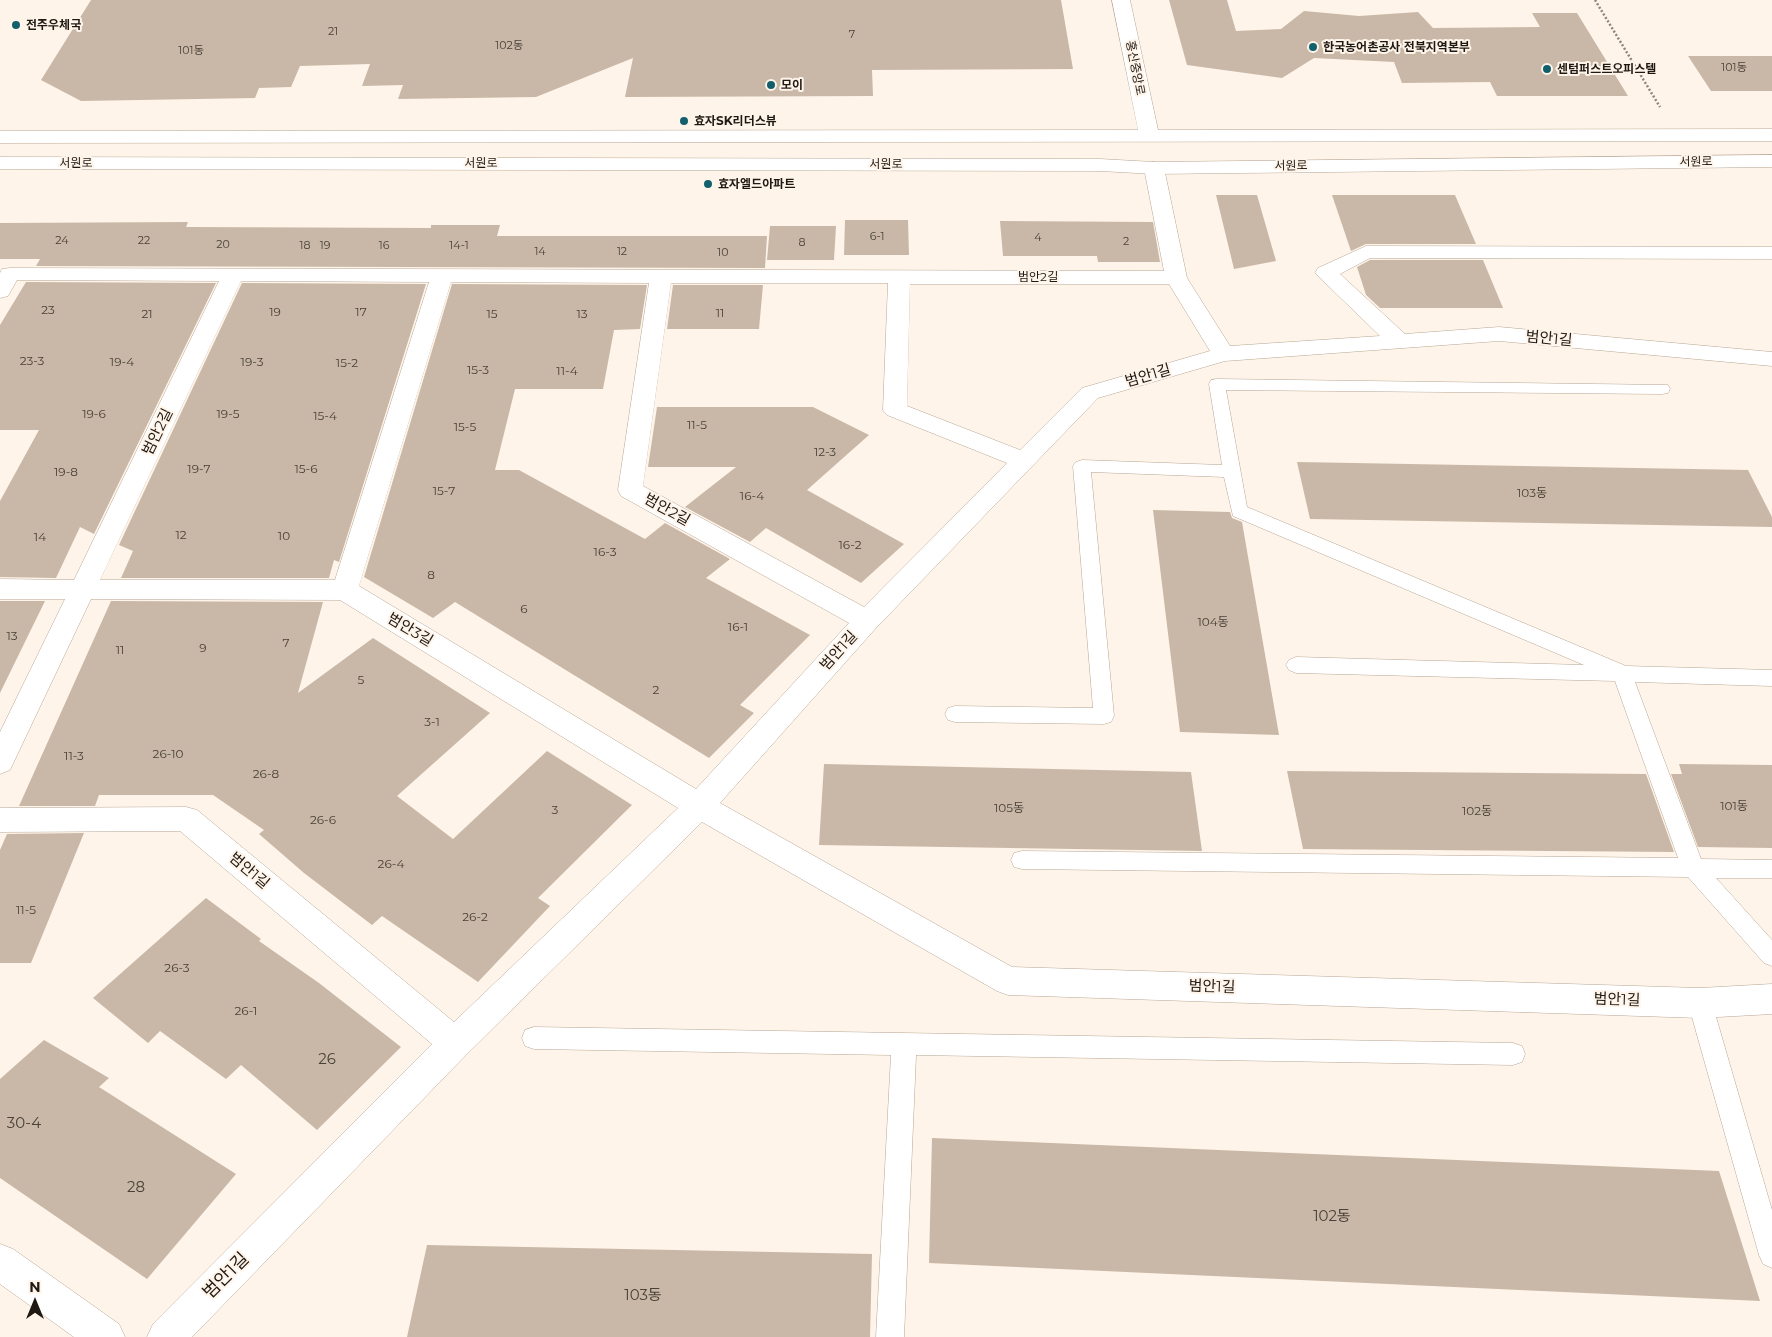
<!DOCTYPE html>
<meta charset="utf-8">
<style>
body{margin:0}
#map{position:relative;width:1772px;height:1337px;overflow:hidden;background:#fff4e9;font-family:Montserrat,sans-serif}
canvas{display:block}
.north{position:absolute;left:10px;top:1277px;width:50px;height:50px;-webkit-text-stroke:4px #fff4e9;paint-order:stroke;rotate:0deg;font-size:14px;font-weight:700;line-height:20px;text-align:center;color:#1f1913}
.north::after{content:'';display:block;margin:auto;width:18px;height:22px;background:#1f1913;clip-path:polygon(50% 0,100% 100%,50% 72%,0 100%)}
</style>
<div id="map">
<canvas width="1772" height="1337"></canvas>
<div class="north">N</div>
</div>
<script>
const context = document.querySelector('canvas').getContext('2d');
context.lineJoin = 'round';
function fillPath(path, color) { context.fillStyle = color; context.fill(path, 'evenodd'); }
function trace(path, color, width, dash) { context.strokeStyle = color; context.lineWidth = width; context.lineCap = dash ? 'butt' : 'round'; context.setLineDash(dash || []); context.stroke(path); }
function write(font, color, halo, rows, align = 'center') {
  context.font = font + ' Montserrat,"Noto Sans KR",sans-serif'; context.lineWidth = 4; context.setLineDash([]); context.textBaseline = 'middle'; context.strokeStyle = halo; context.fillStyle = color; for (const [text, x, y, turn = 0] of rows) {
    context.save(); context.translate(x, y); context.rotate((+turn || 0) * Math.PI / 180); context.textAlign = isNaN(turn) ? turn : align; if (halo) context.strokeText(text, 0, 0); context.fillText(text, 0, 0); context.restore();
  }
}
const building = new Path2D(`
 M 91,0 L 1061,0 L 1073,69 L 872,70 L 873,96 L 625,97 L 633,58 L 536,97 L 398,99 L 403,85 L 362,86 L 370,64 L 300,66 L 291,87 L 259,88 L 255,98 L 81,101 L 41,80 Z
 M 1169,0 L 1227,0 L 1236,31 L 1281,29 L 1304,11 L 1359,16 L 1418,12 L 1433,28 L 1540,27 L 1532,13 L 1577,13 L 1628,96 L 1497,96 L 1490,82 L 1402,83 L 1394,62 L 1314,58 L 1282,78 L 1187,65 Z
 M 1688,56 L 1772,56 L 1772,91 L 1711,91 Z
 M 1216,195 L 1257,195 L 1276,261 L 1234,269 Z
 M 1332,195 L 1455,195 L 1476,244 L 1366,244 L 1351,251 Z
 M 845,220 L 908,220 L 909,255 L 844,255 Z
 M 1000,221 L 1153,222 L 1160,262 L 1098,262 L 1097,256 L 1003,256 Z
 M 188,222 L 186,227 L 431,228 L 431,225 L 500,225 L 497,236 L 767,236 L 765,268 L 36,266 L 40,259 L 0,259 L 0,223 Z
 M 770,226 L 836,226 L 834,260 L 767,260 Z
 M 1370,260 L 1483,260 L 1503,308 L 1380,308 L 1366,295 L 1357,267 Z
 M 26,282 L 216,283 L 94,534 L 80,527 L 56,578 L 0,577 L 0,501 L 39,430 L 0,430 L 0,325 Z
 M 242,283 L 426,284 L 339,562 L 334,560 L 329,578 L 121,578 L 133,551 L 119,545 Z
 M 452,284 L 647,285 L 640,329 L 614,330 L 603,389 L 515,389 L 495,470 L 519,470 L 645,539 L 665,523 L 730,559 L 706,578 L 810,635 L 740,705 L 754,713 L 709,758 L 455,602 L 433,618 L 364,577 Z
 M 673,285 L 763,285 L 759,329 L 667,329 Z
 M 657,407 L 813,407 L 869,435 L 807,490 L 904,544 L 861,583 L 766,528 L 750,542 L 685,507 L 736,467 L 648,467 Z
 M 1297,462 L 1748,470 L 1772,517 L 1772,527 L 1310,519 Z
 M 1153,510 L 1230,512 L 1232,518 L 1242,522 L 1279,735 L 1180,732 Z
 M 0,601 L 45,601 L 0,693 Z
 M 111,601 L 323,602 L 298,693 L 373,638 L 490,713 L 397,796 L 453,839 L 547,751 L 632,805 L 538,898 L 550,906 L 478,982 L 382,916 L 372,925 L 304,873 L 259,834 L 264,830 L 213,795 L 99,795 L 95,806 L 19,806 Z
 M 824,764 L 1191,772 L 1202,851 L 819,845 Z
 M 1679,764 L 1772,765 L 1772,848 L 1698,847 L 1671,774 L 1682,774 Z
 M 1287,771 L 1646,774 L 1674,852 L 1303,849 Z
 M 84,833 L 31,963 L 0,963 L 0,850 L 7,834 Z
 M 206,898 L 261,939 L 259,941 L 319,983 L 401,1047 L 317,1130 L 241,1065 L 226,1079 L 160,1031 L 148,1043 L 93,998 Z
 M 44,1040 L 109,1078 L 99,1087 L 236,1174 L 147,1279 L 0,1178 L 0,1079 Z
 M 932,1138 L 1719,1171 L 1760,1301 L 929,1263 Z
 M 427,1245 L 872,1254 L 870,1337 L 407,1337 Z`);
const path = new Path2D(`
 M 1595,0 L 1660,107`);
const lane = new Path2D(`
 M 1217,379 L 1668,385 L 1670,389 L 1668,393 L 1662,394 L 1226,390 L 1247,507 L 1626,666 L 1772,670 L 1772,686 L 1635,682 L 1701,859 L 1772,860 L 1772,878 L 1716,878 L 1772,940 L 1772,966 L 1764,963 L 1688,877 L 1022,869 L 1014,867 L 1011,860 L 1014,853 L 1022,851 L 1678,858 L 1615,681 L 1296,673 L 1289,670 L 1286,665 L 1289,660 L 1296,657 L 1584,665 L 1233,516 L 1224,477 L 1091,472 L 1114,716 L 1111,722 L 1104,724 L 955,722 L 948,720 L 945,714 L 948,708 L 955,706 L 1093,708 L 1073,466 L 1076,462 L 1082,460 L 1222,465 L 1209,384 L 1211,380 Z
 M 1700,992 L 1708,995 L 1712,1003 L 1772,1210 L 1772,1268 L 1763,1264 L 1759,1255 L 1688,1003 L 1692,995 Z
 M 534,1027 L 1513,1043 L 1522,1046 L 1525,1054 L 1522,1062 L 1513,1065 L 916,1055 L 904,1337 L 876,1337 L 891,1055 L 534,1049 L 525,1046 L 522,1038 L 525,1030 Z`);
const street = new Path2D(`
 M 1154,162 L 1161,164 L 1164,168 L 1187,278 L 1230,346 L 1380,336 L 1315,273 L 1318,268 L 1366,246 L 1772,247 L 1772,259 L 1370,258 L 1340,274 L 1405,334 L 1499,327 L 1772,352 L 1772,366 L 1499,341 L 1225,361 L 1098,398 L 876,628 L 720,803 L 1012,967 L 1700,988 L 1772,984 L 1772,1014 L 1700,1018 L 1008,995 L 997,991 L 702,822 L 467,1054 L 192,1337 L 147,1337 L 153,1324 L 432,1044 L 180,831 L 0,832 L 0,808 L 186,807 L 197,810 L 454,1022 L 678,808 L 340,600 L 91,599 L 10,770 L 0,774 L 0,732 L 65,599 L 0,599 L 0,579 L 74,580 L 219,281 L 17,280 L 8,296 L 0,298 L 0,273 L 2,269 L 10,268 L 1164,271 L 1144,168 L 1147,164 ZM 241,281 L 429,282 L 335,580 L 100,580 ZM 451,282 L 649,283 L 618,490 L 621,496 L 849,623 L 696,789 L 359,586 ZM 671,283 L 888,283 L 883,410 L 887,415 L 1007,463 L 864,607 L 643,486 ZM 910,284 L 1169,284 L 1210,351 L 1082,388 L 1020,450 L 907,406 Z
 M 0,1244 L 13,1249 L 119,1324 L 125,1337 L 74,1337 L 0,1284 Z`);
const secondary = new Path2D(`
 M 1112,0 L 1130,0 L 1158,130 L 1772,129 L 1772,141 L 0,143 L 0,131 L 1138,130 Z
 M 1772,155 L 1772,167 L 1154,174 L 1100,171 L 0,169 L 0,157 L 1100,159 L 1154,162 Z`);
const markers = [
 [16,25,5,"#12606b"],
 [1313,47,5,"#12606b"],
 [1547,69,5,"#12606b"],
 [771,85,5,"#12606b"],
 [684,121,5,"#12606b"],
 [708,184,5,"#12606b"]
];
const farNumbernames = [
 ["21",333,32],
 ["7",852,35],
 ["102동",509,46],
 ["101동",191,51],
 ["101동",1734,68],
 ["6-1",877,237],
 ["4",1038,238],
 ["24",62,241],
 ["22",144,241],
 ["2",1126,242],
 ["8",802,243],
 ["20",223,245],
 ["18",305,246],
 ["19",325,246],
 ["16",384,246],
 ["14-1",459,246],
 ["14",540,252],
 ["12",622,252],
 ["10",723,253]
];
const farPoinames = [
 ["전주우체국",26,25],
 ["한국농어촌공사 전북지역본부",1323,47],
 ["센텀퍼스트오피스텔",1557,69],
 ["모이",781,85],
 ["효자SK리더스뷰",694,121],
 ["효자엘드아파트",718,184]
];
const farStreetnames = [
 ["홍산중앙로",1135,68,79],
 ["서원로",1696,162,-1],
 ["서원로",76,163],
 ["서원로",481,163],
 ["서원로",886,164],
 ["서원로",1291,166,-1],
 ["범안2길",1038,277]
];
const numberNames = [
 ["23",48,310],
 ["19",275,312],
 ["17",361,312],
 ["11",720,313],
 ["21",147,314],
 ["15",492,314],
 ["13",582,314],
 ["23-3",32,361],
 ["19-4",122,362],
 ["19-3",252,362],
 ["15-2",347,363],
 ["15-3",478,370],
 ["11-4",567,371],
 ["19-6",94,414],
 ["19-5",228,414],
 ["15-4",325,416],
 ["11-5",697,425],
 ["15-5",465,427],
 ["12-3",825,452],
 ["19-7",199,469],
 ["15-6",306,469],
 ["19-8",66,472],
 ["15-7",444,491],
 ["103동",1532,493],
 ["16-4",752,496],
 ["12",181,535],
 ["10",284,536],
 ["14",40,537],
 ["16-2",850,545],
 ["16-3",605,552],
 ["8",431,575],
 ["6",524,609],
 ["104동",1213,622],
 ["16-1",738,627],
 ["13",12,636],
 ["7",286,643],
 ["9",203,648],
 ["11",120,650],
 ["5",361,680],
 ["2",656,690],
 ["3-1",432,722],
 ["26-10",168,754],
 ["11-3",74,756],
 ["26-8",266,774],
 ["101동",1734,806],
 ["105동",1009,808],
 ["3",555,810],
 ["102동",1477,811],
 ["26-6",323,820],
 ["26-4",391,864],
 ["11-5",26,910],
 ["26-2",475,917],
 ["26-3",177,968],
 ["26-1",246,1011]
];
const streetNames = [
 ["범안1길",1549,339,5],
 ["범안1길",1148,376,-16],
 ["범안2길",158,432,-64],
 ["범안2길",667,510,29],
 ["범안3길",410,630,31],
 ["범안1길",839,651,-48],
 ["범안1길",249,871,40],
 ["범안1길",1212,987,2],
 ["범안1길",1617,1000,2]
];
const nearNumbernames = [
 ["26",327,1060],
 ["30-4",24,1124],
 ["28",136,1188],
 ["102동",1332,1217],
 ["103동",643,1296]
];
const nearStreetnames = [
 ["범안1길",226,1276,-45]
];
fillPath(building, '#c9b8a7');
trace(lane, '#b7a695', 1);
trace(street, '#b7a695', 1);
trace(secondary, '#b7a695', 1);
trace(path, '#8e857d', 2.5, [2, 2]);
fillPath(lane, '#fff');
fillPath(street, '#fff');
fillPath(secondary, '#fff');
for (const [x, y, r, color] of markers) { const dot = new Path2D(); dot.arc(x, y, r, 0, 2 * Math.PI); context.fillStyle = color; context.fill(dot); trace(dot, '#fff4e9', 2); }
write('11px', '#4a4138', null, farNumbernames);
write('bold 12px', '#1f1913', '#fff4e9', farPoinames, 'left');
write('12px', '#1f1913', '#fff4e9', farStreetnames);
write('12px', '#4a4138', null, numberNames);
write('15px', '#1f1913', '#fff4e9', streetNames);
write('15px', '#4a4138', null, nearNumbernames);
write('18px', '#1f1913', '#fff4e9', nearStreetnames);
</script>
